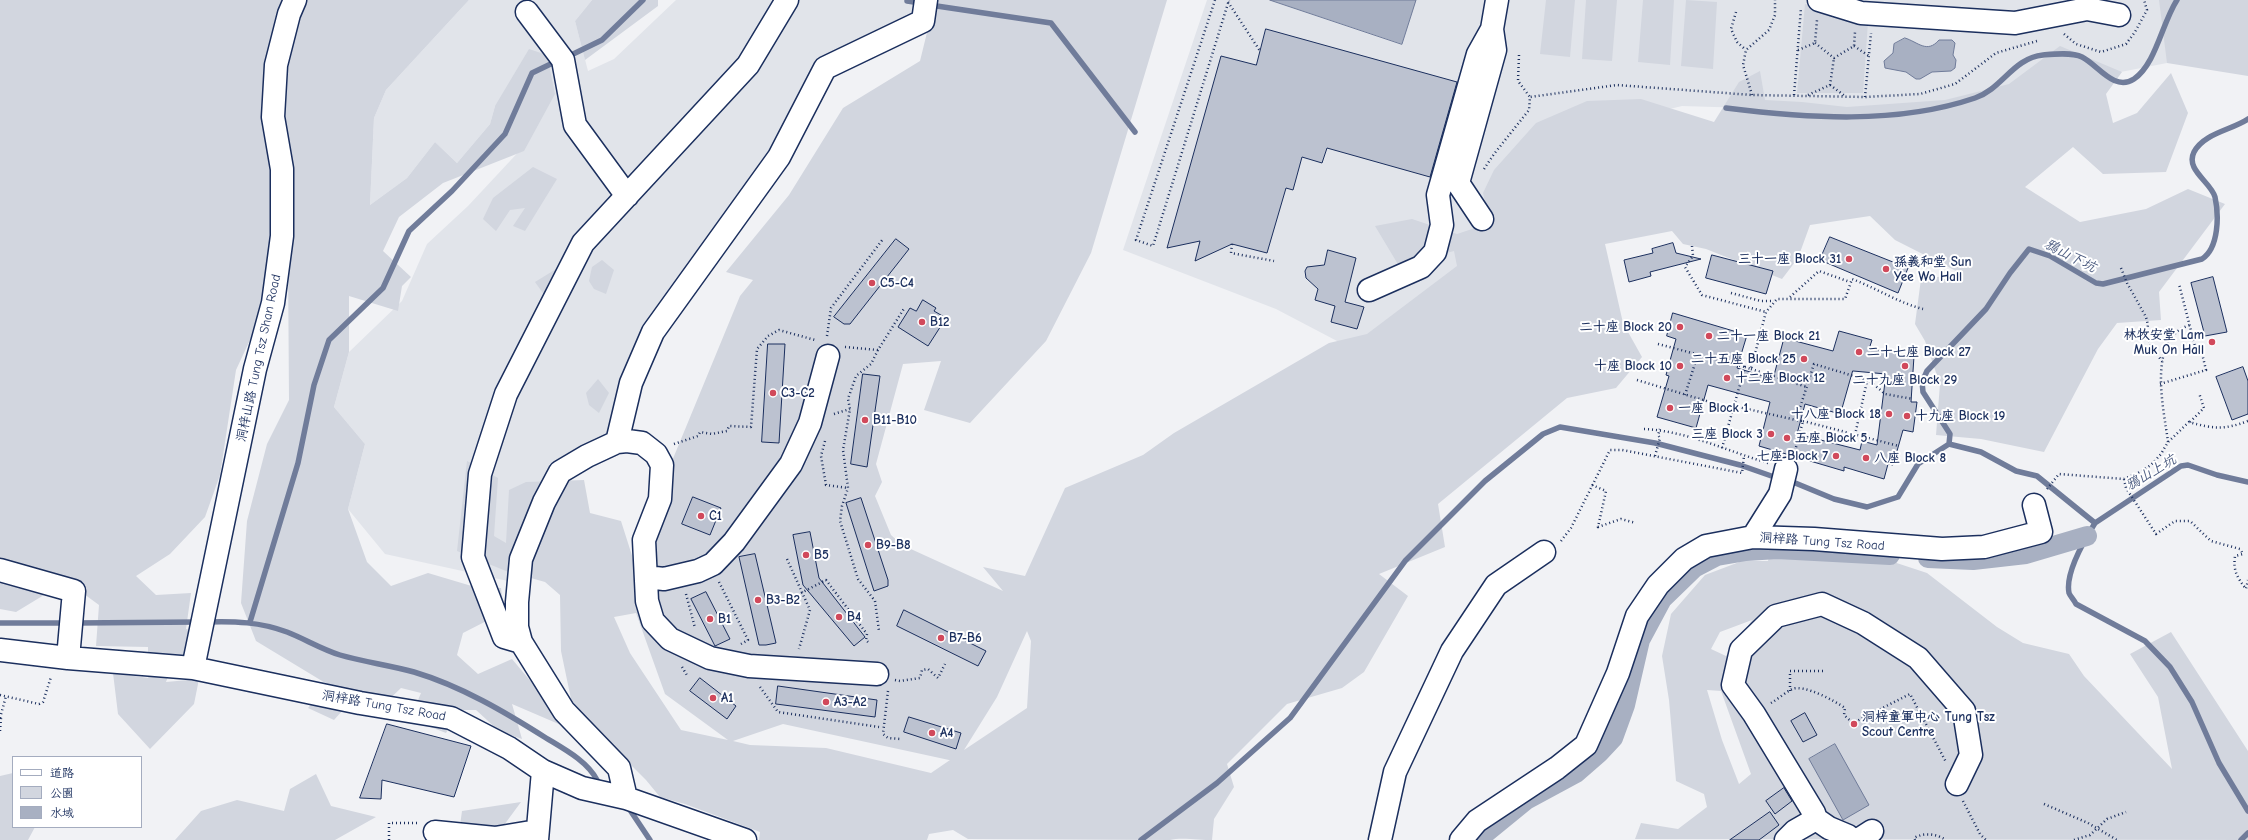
<!DOCTYPE html>
<meta charset="utf-8">
<style>
body{margin:0}
#map{position:relative;width:2248px;height:840px;overflow:hidden;background:#f1f2f5;font-family:"Comic Neue","LXGW WenKai TC",sans-serif}
canvas{display:block}
.legend{position:absolute;left:12px;top:756px;width:130px;height:72px;box-sizing:border-box;background:#fff;border:1px solid #a4acbf;margin:0;padding:5px 7px;list-style:none;font-size:12px;color:#1b2f5e}
.legend li{display:flex;align-items:center;gap:8px;height:20px}
.legend b{width:20px;border:1px solid #a4acbf}
</style>
<div id="map">
<canvas width="2248" height="840"></canvas>
<ul class="legend">
<li><b style="height:5px;background:#fff"></b>道路</li>
<li><b style="height:11px;background:#d2d6df"></b>公園</li>
<li><b style="height:11px;background:#a8b0c2"></b>水域</li>
</ul>
</div>
<script>
const context = document.querySelector('canvas').getContext('2d');
context.lineJoin = 'round';
function fillPath(path, color) { context.fillStyle = color; context.fill(path, 'evenodd'); }
function trace(path, color, width, dash) { context.strokeStyle = color; context.lineWidth = width; context.lineCap = dash ? 'butt' : 'round'; context.setLineDash(dash || []); context.stroke(path); }
function write(font, color, halo, rows, align = 'center') {
  context.font = font + ' "Comic Neue","LXGW WenKai TC",sans-serif'; context.lineWidth = 4; context.setLineDash([]); context.textBaseline = 'middle'; context.strokeStyle = halo; context.fillStyle = color; for (const [text, x, y, turn = 0] of rows) {
    context.save(); context.translate(x, y); context.rotate((+turn || 0) * Math.PI / 180); context.textAlign = isNaN(turn) ? turn : align; if (halo) context.strokeText(text, 0, 0); context.fillText(text, 0, 0); context.restore();
  }
}
const built = new Path2D(`
 M 469,0 L 592,0 L 575,21 L 588,71 L 614,59 L 676,0 L 915,0 L 913,14 L 816,60 L 769,151 L 644,327 L 620,379 L 607,434 L 582,446 L 552,464 L 533,497 L 511,557 L 508,581 L 385,554 L 348,509 L 365,444 L 334,407 L 349,352 L 402,301 L 427,244 L 468,206 L 524,146 L 495,106 L 490,124 L 457,163 L 435,142 L 407,178 L 370,205 L 374,118 L 386,90 Z
 M 1207,0 L 2173,0 L 2167,63 L 1909,113 L 1682,106 L 1543,140 L 1400,374 L 1276,309 L 1123,250 Z`);
const green = new Path2D(`
 M 0,0 L 469,0 L 386,90 L 374,118 L 370,205 L 407,178 L 435,142 L 457,163 L 490,124 L 495,106 L 529,49 L 547,55 L 555,94 L 524,151 L 443,183 L 399,217 L 383,251 L 411,277 L 402,286 L 398,311 L 349,296 L 349,352 L 334,407 L 365,444 L 348,509 L 367,562 L 391,586 L 428,573 L 475,587 L 501,588 L 504,612 L 463,633 L 457,655 L 478,674 L 512,659 L 538,690 L 561,725 L 512,704 L 522,739 L 499,731 L 476,710 L 459,710 L 446,733 L 410,719 L 421,693 L 401,688 L 374,714 L 359,692 L 334,720 L 308,708 L 327,684 L 256,641 L 241,603 L 247,521 L 267,444 L 289,400 L 288,258 L 236,370 L 220,475 L 205,517 L 170,554 L 136,576 L 156,595 L 191,593 L 186,629 L 208,635 L 208,650 L 174,660 L 166,682 L 199,679 L 194,704 L 150,749 L 118,714 L 113,673 L 148,678 L 148,647 L 96,646 L 99,605 L 84,594 L 72,578 L 16,612 L 0,609 Z
 M 592,0 L 658,0 L 658,6 L 585,60 L 575,21 Z
 M 935,0 L 1167,0 L 1091,253 L 1046,341 L 970,423 L 924,410 L 941,361 L 903,364 L 876,464 L 882,482 L 875,496 L 891,535 L 902,545 L 1003,591 L 983,567 L 1025,576 L 1065,488 L 1143,455 L 1174,433 L 1329,343 L 1367,334 L 1457,266 L 1454,251 L 1399,266 L 1375,226 L 1412,219 L 1457,234 L 1490,223 L 1483,193 L 1494,170 L 1536,123 L 1587,101 L 1641,99 L 1714,122 L 1739,82 L 1760,71 L 1765,100 L 1802,102 L 1847,107 L 1945,100 L 2009,84 L 2060,46 L 2122,72 L 2106,94 L 2113,123 L 2137,113 L 2171,73 L 2188,113 L 2166,172 L 2103,174 L 2073,147 L 2025,187 L 2080,222 L 2146,209 L 2188,189 L 2225,204 L 2159,292 L 2161,320 L 2117,323 L 2098,349 L 2044,452 L 1981,439 L 1936,435 L 1940,384 L 1925,341 L 1915,324 L 1921,279 L 1962,274 L 1895,240 L 1870,216 L 1810,225 L 1798,258 L 1782,279 L 1706,249 L 1683,244 L 1672,231 L 1605,244 L 1623,323 L 1642,357 L 1616,388 L 1567,398 L 1438,504 L 1445,547 L 1379,574 L 1408,596 L 1364,672 L 1342,688 L 1287,704 L 1227,764 L 1234,787 L 1214,819 L 1212,840 C 1201,840 1179,837 1170,840 L 968,839 L 953,830 L 929,834 L 927,840 L 759,840 L 760,832 L 685,804 L 660,797 L 646,780 L 623,757 L 604,742 L 571,699 L 561,651 L 560,595 L 545,582 L 506,571 L 457,551 L 467,461 L 498,478 L 494,536 L 506,543 L 509,490 L 526,482 L 584,480 L 590,513 L 621,521 L 635,565 L 640,592 L 672,461 L 740,296 L 753,280 L 726,272 L 789,195 L 843,108 L 920,61 ZM 636,613 L 665,694 L 728,740 L 681,730 L 630,653 L 614,617 ZM 1027,631 L 1031,641 L 1027,708 L 964,750 L 997,697 ZM 783,724 L 949,760 L 950,760 L 931,773 L 826,748 L 750,745 L 733,741 Z
 M 1546,0 L 1575,0 L 1570,57 L 1540,54 Z
 M 1586,0 L 1617,0 L 1612,61 L 1582,59 Z
 M 1643,0 L 1674,0 L 1670,65 L 1638,62 Z
 M 1686,0 L 1717,2 L 1713,69 L 1681,66 Z
 M 2159,0 L 2248,0 L 2248,76 L 2167,63 Z
 M 1805,4 L 1868,22 L 1863,93 L 1797,93 Z
 M 533,167 L 557,179 L 525,231 L 513,226 L 525,208 L 510,210 L 496,231 L 483,219 L 493,198 Z
 M 602,260 L 614,270 L 606,294 L 594,289 L 589,281 L 592,267 Z
 M 561,266 L 550,303 L 535,282 Z
 M 598,379 L 609,393 L 599,413 L 589,405 L 586,393 Z
 M 1775,527 L 1851,548 L 1927,573 L 1997,627 L 2023,643 L 2069,654 L 2084,676 L 2172,769 L 2158,697 L 2130,654 L 2171,632 L 2248,751 L 2248,840 L 1635,839 L 1641,823 L 1678,829 L 1707,807 L 1704,794 L 1676,781 L 1669,700 L 1662,656 L 1671,614 L 1705,575 L 1742,561 L 1768,561 ZM 1752,620 L 1726,656 L 1711,649 L 1720,632 ZM 1884,629 L 1904,635 L 1910,647 ZM 1707,690 L 1721,691 L 1751,774 L 1739,784 L 1722,740 Z
 M 13,773 L 13,827 L 35,827 L 28,840 L 0,840 L 0,776 Z
 M 316,774 L 331,806 L 376,817 L 335,840 L 175,840 L 201,811 L 237,800 L 284,811 L 290,789 Z
 M 521,802 L 493,840 L 458,840 L 462,811 Z`);
const water = new Path2D(`
 M 1270,0 L 1416,0 L 1402,44 Z
 M 1905,38 C 1918,42 1927,54 1939,40 L 1952,40 L 1955,43 L 1953,55 L 1956,60 L 1955,68 L 1951,71 L 1932,72 L 1920,79 L 1916,79 L 1906,72 L 1885,68 L 1884,61 L 1893,53 L 1894,44 Z
 M 1835,744 L 1869,805 L 1843,820 L 1809,759 Z`);
const stream = new Path2D(`
 M 907,1 L 921,3
 M 930,5 L 1051,23 L 1135,132
 M 567,57 L 602,40 L 643,0
 M 1726,108 C 1807,118 1896,125 1975,98 C 2002,89 2013,58 2043,55 C 2054,54 2072,52 2082,57 C 2098,65 2114,92 2134,79 C 2156,64 2162,23 2177,0
 M 1949,444 L 1950,434 L 1923,392 L 1922,382 L 1927,371 L 1986,309 L 2010,273 L 2029,249 L 2050,256 L 2096,283 L 2103,284 L 2202,259 C 2219,248 2219,215 2215,197 C 2211,182 2185,170 2194,152 C 2204,133 2232,130 2248,119
 M 1788,480 L 1834,499 L 1867,507 L 1898,497 L 1918,464 L 1949,444 L 1981,452 L 2016,471 L 2037,476 L 2095,523 C 2085,539 2065,573 2069,593 C 2070,596 2074,600 2076,604 L 2145,641 L 2170,667 L 2192,702 L 2219,763 L 2248,811
 M 2095,523 L 2181,466 L 2188,465 L 2217,475 L 2248,482
 M 206,622 C 235,621 260,622 287,632 C 305,639 321,649 340,655 C 364,662 389,665 414,672 C 461,686 505,712 546,738 C 564,749 587,761 597,780
 M 250,622 L 298,463 L 314,385 L 329,340 L 383,288 L 409,231 L 452,191 L 505,134 L 532,73 L 559,60
 M 0,623 L 68,623
 M 76,623 L 198,622
 M 628,807 L 650,840
 M 1141,840 L 1217,783 L 1290,718 L 1405,561 L 1485,481 L 1543,434 L 1560,427 L 1655,443 L 1740,465 L 1780,479
 M 2241,840 L 2248,833`);
const canal = new Path2D(`
 M 1928,558 L 1973,560 L 2026,554 L 2087,536
 M 1477,840 L 1526,800 L 1576,773 L 1599,753 L 1613,738 L 1625,705 L 1640,640 L 1662,599 L 1694,568 L 1717,556 L 1746,551 L 1777,549 L 1890,555`);
const building = new Path2D(`
 M 1266,29 L 1457,82 L 1430,177 L 1327,148 L 1322,163 L 1302,157 L 1293,190 L 1286,188 L 1267,253 L 1232,244 L 1195,261 L 1200,241 L 1167,248 L 1221,56 L 1256,65 Z
 M 1830,237 L 1908,268 L 1898,293 L 1820,260 Z
 M 896,239 L 909,249 L 850,324 L 844,324 L 834,317 Z
 M 1673,243 L 1676,253 L 1701,259 L 1650,272 L 1651,276 L 1629,282 L 1624,260 L 1653,253 L 1652,249 Z
 M 1328,250 L 1356,258 L 1345,302 L 1364,307 L 1357,329 L 1331,322 L 1335,306 L 1315,300 L 1318,289 L 1306,278 L 1305,271 L 1307,267 L 1324,265 Z
 M 1712,255 L 1773,271 L 1766,294 L 1706,278 Z
 M 2213,277 L 2227,332 L 2205,336 L 2191,283 Z
 M 923,300 L 936,308 L 934,311 L 946,318 L 928,346 L 898,327 L 910,308 L 916,311 Z
 M 1673,313 L 1747,335 L 1737,368 L 1773,379 L 1784,338 L 1833,351 L 1839,331 L 1872,340 L 1869,349 L 1898,352 L 1897,355 L 1914,356 L 1911,402 L 1917,402 L 1913,432 L 1903,430 L 1893,465 L 1888,464 L 1884,479 L 1844,467 L 1844,471 L 1759,446 L 1770,402 L 1708,385 L 1696,428 L 1657,417 L 1669,376 L 1666,375 L 1676,339 L 1667,336 ZM 1853,371 L 1886,374 L 1877,445 L 1862,441 L 1860,450 L 1797,434 L 1805,404 L 1840,414 Z
 M 768,344 L 785,344 L 779,443 L 762,442 Z
 M 2243,367 L 2248,381 L 2248,414 L 2232,420 L 2216,377 Z
 M 863,374 L 880,376 L 867,467 L 851,464 Z
 M 693,497 L 721,508 L 710,535 L 682,524 Z
 M 861,498 L 888,580 L 888,586 L 874,591 L 846,503 Z
 M 810,532 L 819,578 L 865,637 L 854,646 L 803,585 L 793,535 Z
 M 755,554 L 776,643 L 766,645 L 759,645 L 739,557 Z
 M 706,592 L 730,639 L 715,646 L 691,599 Z
 M 904,610 L 986,651 L 978,666 L 897,626 Z
 M 700,678 L 736,706 L 727,719 L 690,691 Z
 M 778,686 L 877,700 L 875,717 L 776,704 Z
 M 1805,713 L 1817,735 L 1803,742 L 1791,721 Z
 M 909,717 L 961,733 L 956,749 L 904,732 Z
 M 387,724 L 471,746 L 454,797 L 382,780 L 381,799 L 360,798 Z
 M 1784,788 L 1792,801 L 1775,814 L 1766,801 Z
 M 1770,812 L 1779,825 L 1759,840 L 1730,840 Z`);
const path = new Path2D(`
 M 1215,0 L 1136,240 L 1153,246 L 1229,0
 M 1228,2 L 1260,51
 M 1736,12 L 1731,29 L 1737,42 L 1746,50
 M 2064,34 L 2076,44 L 2101,52 L 2126,44 L 2135,32 L 2147,10 L 2144,0
 M 1815,43 L 1834,58 L 1854,46 L 1855,32
 M 1854,46 L 1869,56
 M 1798,50 L 1815,43 L 1817,20
 M 1519,55 L 1518,81 L 1530,97
 M 1830,85 L 1845,96
 M 1752,95 L 1743,65 L 1746,50 L 1769,30 L 1775,15 L 1775,0
 M 1794,95 L 1801,8
 M 1808,95 L 1830,85 L 1834,58
 M 1865,97 L 1871,33
 M 1484,169 L 1494,154 L 1529,110 L 1530,97 L 1617,85 L 1752,95 L 1865,97 L 1920,94 L 1955,84 L 1996,53 L 2037,41
 M 1232,244 L 1231,253 L 1274,261
 M 1692,246 L 1693,256 L 1685,267 L 1702,295 L 1766,312
 M 2121,268 L 2127,283 L 2146,317 L 2148,325 L 2146,336 L 2155,352 L 2162,361
 M 1731,293 L 1761,301 L 1774,301
 M 1790,297 L 1819,271 L 1850,282
 M 827,336 L 831,308 L 883,239
 M 1658,344 L 1745,367
 M 845,347 L 878,350 L 905,307
 M 878,350 L 871,364 L 856,376 L 848,399 L 850,409 L 843,450 L 848,488 L 842,506 L 840,521 L 858,579 L 875,601 L 879,631
 M 1751,369 L 1807,387
 M 1637,380 L 1733,409
 M 2160,384 L 2206,370 L 2201,349 L 2196,350 L 2179,284
 M 1685,395 L 1698,354
 M 1734,406 L 1796,420
 M 834,414 L 850,409
 M 1803,421 L 1899,446
 M 2190,422 L 2204,408 L 2199,393
 M 1644,429 C 1687,431 1727,451 1768,463
 M 1855,435 L 1867,381
 M 825,441 L 821,456 L 826,485 L 848,488
 M 2168,442 C 2164,409 2146,338 2190,325
 M 674,444 L 698,436 L 700,432 L 712,434 L 727,431 L 729,426 L 751,427 L 757,349 L 768,336 L 779,330 L 815,340
 M 1722,448 L 1745,367 L 1751,369 L 1766,312 L 1777,299 L 1845,299 L 1852,279 C 1876,288 1899,303 1923,309
 M 1795,451 L 1803,421 L 1796,420 L 1814,364 L 1870,381 L 1885,394 L 1913,399
 M 1655,456 L 1660,438 L 1658,435 L 1660,429
 M 2124,479 L 2126,488 L 2156,534 L 2175,521 L 2190,521 L 2211,541 L 2240,549 L 2243,554 L 2235,556 C 2233,571 2237,577 2246,589 L 2248,580
 M 1592,485 L 1606,491 L 1598,527 L 1621,519 L 1636,523
 M 2047,489 L 2059,474 L 2124,479 L 2138,473 L 2151,465 L 2161,454 L 2168,442 L 2189,422 C 2214,429 2224,430 2248,421
 M 1561,541 L 1571,528 L 1610,450 L 1622,450 L 1742,473 L 1744,456
 M 787,559 L 810,610 L 799,649
 M 719,582 L 748,640 L 741,644
 M 801,593 L 826,580 L 867,634 L 866,640 L 868,642
 M 686,594 L 695,628
 M 682,667 L 688,677
 M 895,680 L 900,681 L 920,678 L 922,670 L 928,669 L 938,678 L 945,664
 M 760,687 L 778,712 L 879,727
 M 888,691 L 883,734 L 888,738 L 900,739
 M 1790,691 L 1790,671 L 1823,671
 M 0,695 L 39,704 L 43,702 L 51,677
 M 1771,703 C 1778,699 1786,692 1792,689 C 1804,684 1835,701 1845,708 L 1844,715 L 1853,723 L 1910,694 L 1946,762
 M 0,718 L 6,696
 M 0,731 L 1,718
 M 1963,801 L 1980,834 L 1986,840
 M 2044,804 L 2088,823 L 2117,840
 M 389,840 L 389,823 L 418,823
 M 1915,840 L 1914,838 C 1924,832 1937,834 1946,840
 M 2074,840 L 2090,835 L 2107,819 L 2126,812`);
const minor = new Path2D(`
 M 1819,0 L 1861,13 L 2015,23 L 2087,9 L 2119,15
 M 527,12 L 563,60 L 575,125 L 627,196
 M 1482,219 L 1458,183 L 1495,50 L 1492,29 L 1497,0
 M 1369,290 L 1421,267 L 1435,252 L 1442,225 L 1438,195 L 1478,54 L 1492,29
 M 617,442 L 631,383 L 653,332 L 779,157 L 825,68 L 923,21 L 926,0
 M 1753,537 L 1780,494 L 1786,469
 M 0,570 L 74,591 L 68,658
 M 646,577 L 664,579 L 698,571 L 713,564 L 734,542 L 791,464 L 810,423 L 828,356
 M 521,642 L 517,627 L 517,602 L 521,559 L 544,502 L 560,472 L 587,456 L 617,442 L 627,441 L 642,443 L 656,454 L 662,465 L 660,499 L 644,540 L 647,601 L 653,621 L 670,639 L 710,658 L 749,666 L 877,674
 M 0,650 L 68,658 L 193,668 L 360,703 L 451,718 L 509,748 L 543,771 L 582,788 L 626,798 L 745,840
 M 193,668 L 255,369 L 273,303 L 282,236 L 282,169 L 273,117 L 276,65 L 289,14 L 295,0
 M 626,798 L 619,768 L 564,711 L 521,642 L 504,637 L 473,557 L 480,474 L 506,394 L 583,243 L 748,65 L 787,0
 M 1816,819 L 1814,813 L 1754,714 L 1733,685 L 1741,650 L 1776,616 L 1822,604 L 1863,623 L 1918,658 L 1964,711 L 1971,755 L 1957,784
 M 435,832 L 495,838 L 537,831
 M 537,840 L 543,771
 M 1380,840 L 1395,772 L 1452,651 L 1496,585 L 1544,552
 M 1461,840 L 1477,821 L 1557,768 L 1586,745 L 1618,673 L 1637,616 L 1658,585 L 1684,559 L 1706,546 L 1753,537 L 1814,539 L 1942,549 L 1984,547 L 2041,532 L 2034,505
 M 1786,840 L 1795,831 L 1816,819 L 1829,828 L 1848,836 L 1853,840
 M 1858,840 L 1872,831`);
const markers = [
 [1849,259,4,"#d1495b"],
 [1886,269,4,"#d1495b"],
 [872,283,4,"#d1495b"],
 [922,322,4,"#d1495b"],
 [1680,327,4,"#d1495b"],
 [1709,336,4,"#d1495b"],
 [2212,342,4,"#d1495b"],
 [1859,352,4,"#d1495b"],
 [1804,359,4,"#d1495b"],
 [1680,366,4,"#d1495b"],
 [1905,366,4,"#d1495b"],
 [1727,378,4,"#d1495b"],
 [773,393,4,"#d1495b"],
 [1670,408,4,"#d1495b"],
 [1889,414,4,"#d1495b"],
 [1907,416,4,"#d1495b"],
 [865,420,4,"#d1495b"],
 [1771,434,4,"#d1495b"],
 [1787,438,4,"#d1495b"],
 [1836,456,4,"#d1495b"],
 [1866,458,4,"#d1495b"],
 [701,516,4,"#d1495b"],
 [868,545,4,"#d1495b"],
 [806,555,4,"#d1495b"],
 [758,600,4,"#d1495b"],
 [839,617,4,"#d1495b"],
 [710,619,4,"#d1495b"],
 [941,638,4,"#d1495b"],
 [713,698,4,"#d1495b"],
 [826,702,4,"#d1495b"],
 [1854,724,4,"#d1495b"],
 [932,733,4,"#d1495b"]
];
const poiNames = [
 ["三十一座 Block 31",1841,259,"right"],
 ["孫義和堂 Sun",1894,262],
 ["Yee Wo Hall",1894,277],
 ["C5-C4",880,283],
 ["B12",930,322],
 ["二十座 Block 20",1672,327,"right"],
 ["林牧安堂 Lam",2204,335,"right"],
 ["Muk On Hall",2204,350,"right"],
 ["二十一座 Block 21",1717,336],
 ["二十七座 Block 27",1867,352],
 ["二十五座 Block 25",1796,359,"right"],
 ["十座 Block 10",1672,366,"right"],
 ["十二座 Block 12",1735,378],
 ["二十九座 Block 29",1905,380,"center"],
 ["C3-C2",781,393],
 ["一座 Block 1",1678,408],
 ["十八座 Block 18",1881,414,"right"],
 ["十九座 Block 19",1915,416],
 ["B11-B10",873,420],
 ["三座 Block 3",1763,434,"right"],
 ["五座 Block 5",1795,438],
 ["七座 Block 7",1828,456,"right"],
 ["八座 Block 8",1874,458],
 ["C1",709,516],
 ["B9-B8",876,545],
 ["B5",814,555],
 ["B3-B2",766,600],
 ["B4",847,617],
 ["B1",718,619],
 ["B7-B6",949,638],
 ["A1",721,698],
 ["A3-A2",834,702],
 ["洞梓童軍中心 Tung Tsz",1862,717],
 ["Scout Centre",1862,732],
 ["A4",940,733]
];
const streetNames = [
 ["洞梓山路 Tung Tsz Shan Road",259,358,-78],
 ["洞梓路 Tung Tsz Road",1822,542,4],
 ["洞梓路 Tung Tsz Road",384,706,10]
];
const waterNames = [
 ["鴉山下坑",2070,256,27],
 ["鴉山上坑",2151,473,-31]
];
fillPath(built, '#e1e4ea');
fillPath(green, '#d2d6df');
fillPath(water, '#a8b0c2');
trace(water, '#707c9a', 1);
trace(stream, '#707c9a', 5.5);
trace(canal, '#a8b0c2', 20);
fillPath(building, '#bcc2d0');
trace(building, '#1b2f5e', 1);
trace(minor, '#1b2f5e', 25);
trace(path, '#1b2f5e', 2.5, [1, 3]);
trace(minor, '#fff', 22);
for (const [x, y, r, color] of markers) { const dot = new Path2D(); dot.arc(x, y, r, 0, 2 * Math.PI); context.fillStyle = color; context.fill(dot); trace(dot, '#fff', 1.5); }
write('bold 13px', '#1b2f5e', '#fff', poiNames, 'left');
write('13px', '#1b2f5e', '#fff', streetNames);
write('italic 14px', '#4c5c81', '#fff', waterNames);
</script>
